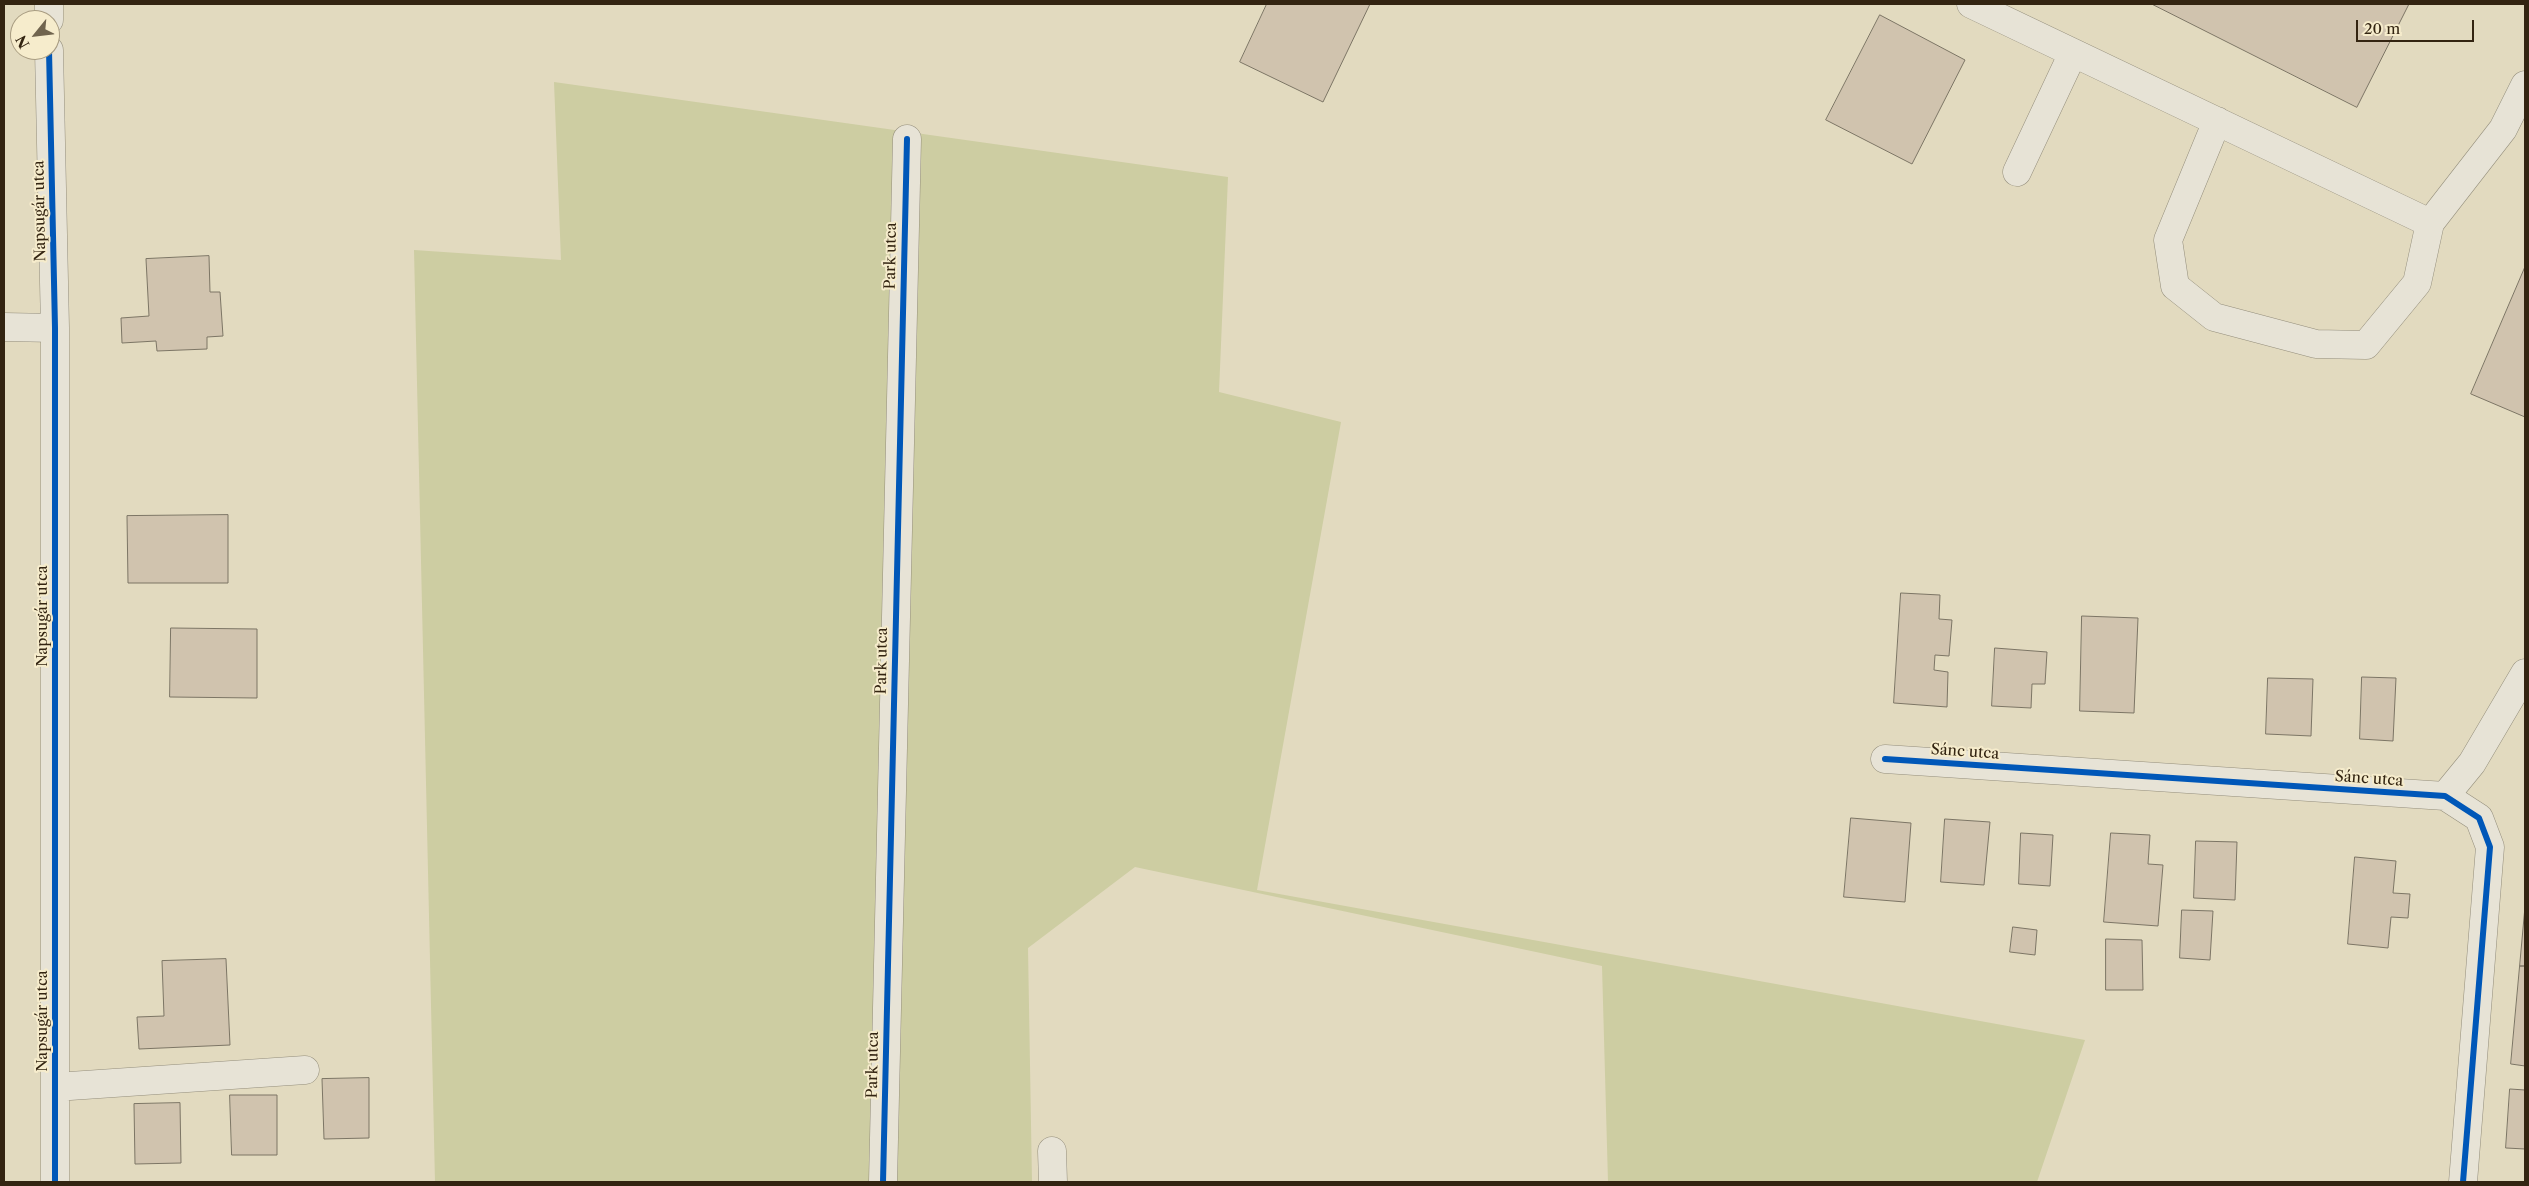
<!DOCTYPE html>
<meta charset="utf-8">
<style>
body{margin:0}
#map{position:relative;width:2529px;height:1186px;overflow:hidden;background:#e2dabf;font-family:"Libre Caslon Text",serif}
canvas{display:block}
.frame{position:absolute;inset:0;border:5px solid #332411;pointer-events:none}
.north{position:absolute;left:10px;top:10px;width:50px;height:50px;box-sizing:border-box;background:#f6eccc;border:1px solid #a89c81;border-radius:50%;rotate:241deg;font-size:14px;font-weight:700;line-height:20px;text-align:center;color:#332411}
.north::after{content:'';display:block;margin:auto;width:18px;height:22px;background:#70644e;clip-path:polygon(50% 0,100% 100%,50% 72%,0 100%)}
.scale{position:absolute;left:2356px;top:20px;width:118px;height:22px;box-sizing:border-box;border:2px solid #332411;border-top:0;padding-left:6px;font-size:15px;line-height:18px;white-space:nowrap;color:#332411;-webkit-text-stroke:4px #f6eccc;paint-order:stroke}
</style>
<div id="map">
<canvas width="2529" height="1186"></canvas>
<div class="frame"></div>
<div class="north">N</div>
<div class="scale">20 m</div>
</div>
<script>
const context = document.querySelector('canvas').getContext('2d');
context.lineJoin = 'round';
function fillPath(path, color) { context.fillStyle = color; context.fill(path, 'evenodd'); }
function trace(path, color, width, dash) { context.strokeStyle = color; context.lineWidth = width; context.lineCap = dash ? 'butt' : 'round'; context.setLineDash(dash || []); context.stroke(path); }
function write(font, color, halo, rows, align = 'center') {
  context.font = font + ' "Libre Caslon Text",serif'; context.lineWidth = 4; context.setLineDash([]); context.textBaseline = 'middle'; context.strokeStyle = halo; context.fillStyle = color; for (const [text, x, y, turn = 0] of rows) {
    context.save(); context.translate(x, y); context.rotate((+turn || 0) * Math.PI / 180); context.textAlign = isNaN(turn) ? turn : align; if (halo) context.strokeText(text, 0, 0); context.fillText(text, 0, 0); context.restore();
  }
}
const green = new Path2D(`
 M 554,82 L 1228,177 L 1219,392 L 1341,422 L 1257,890 L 2085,1040 L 2037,1182 L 1608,1182 L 1602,966 L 1135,867 L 1028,948 L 1032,1182 L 435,1182 L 414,250 L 561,260 Z`);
const building = new Path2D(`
 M 1267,4 L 1370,4 L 1323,102 L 1240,62 Z
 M 2152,4 L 2409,4 L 2357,107 Z
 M 1880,15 L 1965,60 L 1912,164 L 1826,120 Z
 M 209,256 L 210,292 L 220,292 L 223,336 L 207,337 L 207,349 L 157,351 L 156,341 L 122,343 L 121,318 L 149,316 L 146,259 Z
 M 2525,267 L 2525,417 L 2471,394 Z
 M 228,515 L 228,583 L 128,583 L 127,516 Z
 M 1901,593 L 1940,595 L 1939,619 L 1952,620 L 1949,656 L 1935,655 L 1934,670 L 1948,672 L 1947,707 L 1894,703 Z
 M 2082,616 L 2138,618 L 2134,713 L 2080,711 Z
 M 171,628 L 257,629 L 257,698 L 170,697 Z
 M 1995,648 L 2047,652 L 2045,684 L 2032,684 L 2031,708 L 1992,706 Z
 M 2362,677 L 2396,678 L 2393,741 L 2360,739 Z
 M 2268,678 L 2313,679 L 2311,736 L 2266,734 Z
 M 1851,818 L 1911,823 L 1905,902 L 1844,897 Z
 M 1945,819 L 1990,822 L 1984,885 L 1941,882 Z
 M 2021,833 L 2053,835 L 2050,886 L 2019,884 Z
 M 2111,833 L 2150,835 L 2148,864 L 2163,865 L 2158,926 L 2104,922 Z
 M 2196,841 L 2237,842 L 2235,900 L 2194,898 Z
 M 2355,857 L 2396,861 L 2393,893 L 2410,894 L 2408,918 L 2391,917 L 2388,948 L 2348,944 Z
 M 2525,907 L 2525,966 L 2520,966 Z
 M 2182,910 L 2213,911 L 2210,960 L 2180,958 Z
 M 2013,927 L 2037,930 L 2035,955 L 2010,952 Z
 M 2106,939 L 2142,940 L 2143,990 L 2106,990 Z
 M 226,959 L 230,1045 L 139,1049 L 137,1017 L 164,1016 L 162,961 Z
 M 2520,966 L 2525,966 L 2525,1066 L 2511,1064 Z
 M 369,1078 L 369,1138 L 324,1139 L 322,1079 Z
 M 2510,1089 L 2525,1090 L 2525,1149 L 2506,1148 Z
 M 230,1095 L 277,1095 L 277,1155 L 232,1155 Z
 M 180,1103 L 181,1163 L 135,1164 L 134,1104 Z`);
const minor = new Path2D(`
 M 49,4 L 49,20
 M 1971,4 L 2430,223 L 2503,129 L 2525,85
 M 49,50 L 55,328 L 55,1182
 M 2217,121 L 2168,240 L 2175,286 L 2214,317 L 2316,344 L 2366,345 L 2417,283 L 2430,223
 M 2017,172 L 2073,53
 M 4,327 L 55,328
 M 1885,759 L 2445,796 L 2479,818 L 2490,847 L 2463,1182
 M 2445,796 L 2472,763 L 2525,673
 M 55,1087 L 305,1070
 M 1052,1151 L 1053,1182
 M 883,1182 L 907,139`);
const cycleway = new Path2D(`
 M 49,50 L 55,328 L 55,1182
 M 1885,759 L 2445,796 L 2479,818 L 2490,847 L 2463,1182
 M 883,1182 L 907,139`);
const streetNames = [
 ["Napsugár utca",40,211,-91],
 ["Park utca",891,256,-89],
 ["Napsugár utca",43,616,-90],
 ["Park utca",882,661,-89],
 ["Sánc utca",1965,752,4],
 ["Sánc utca",2369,779,4],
 ["Napsugár utca",43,1021,-90],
 ["Park utca",873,1065,-89]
];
fillPath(green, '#cdcda2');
fillPath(building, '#d0c3ae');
trace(building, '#7c7565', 1);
trace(minor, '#948e7c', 29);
trace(minor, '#e7e3d6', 28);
trace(cycleway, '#0057b8', 6);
write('15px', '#332411', '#f6eccc', streetNames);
</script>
